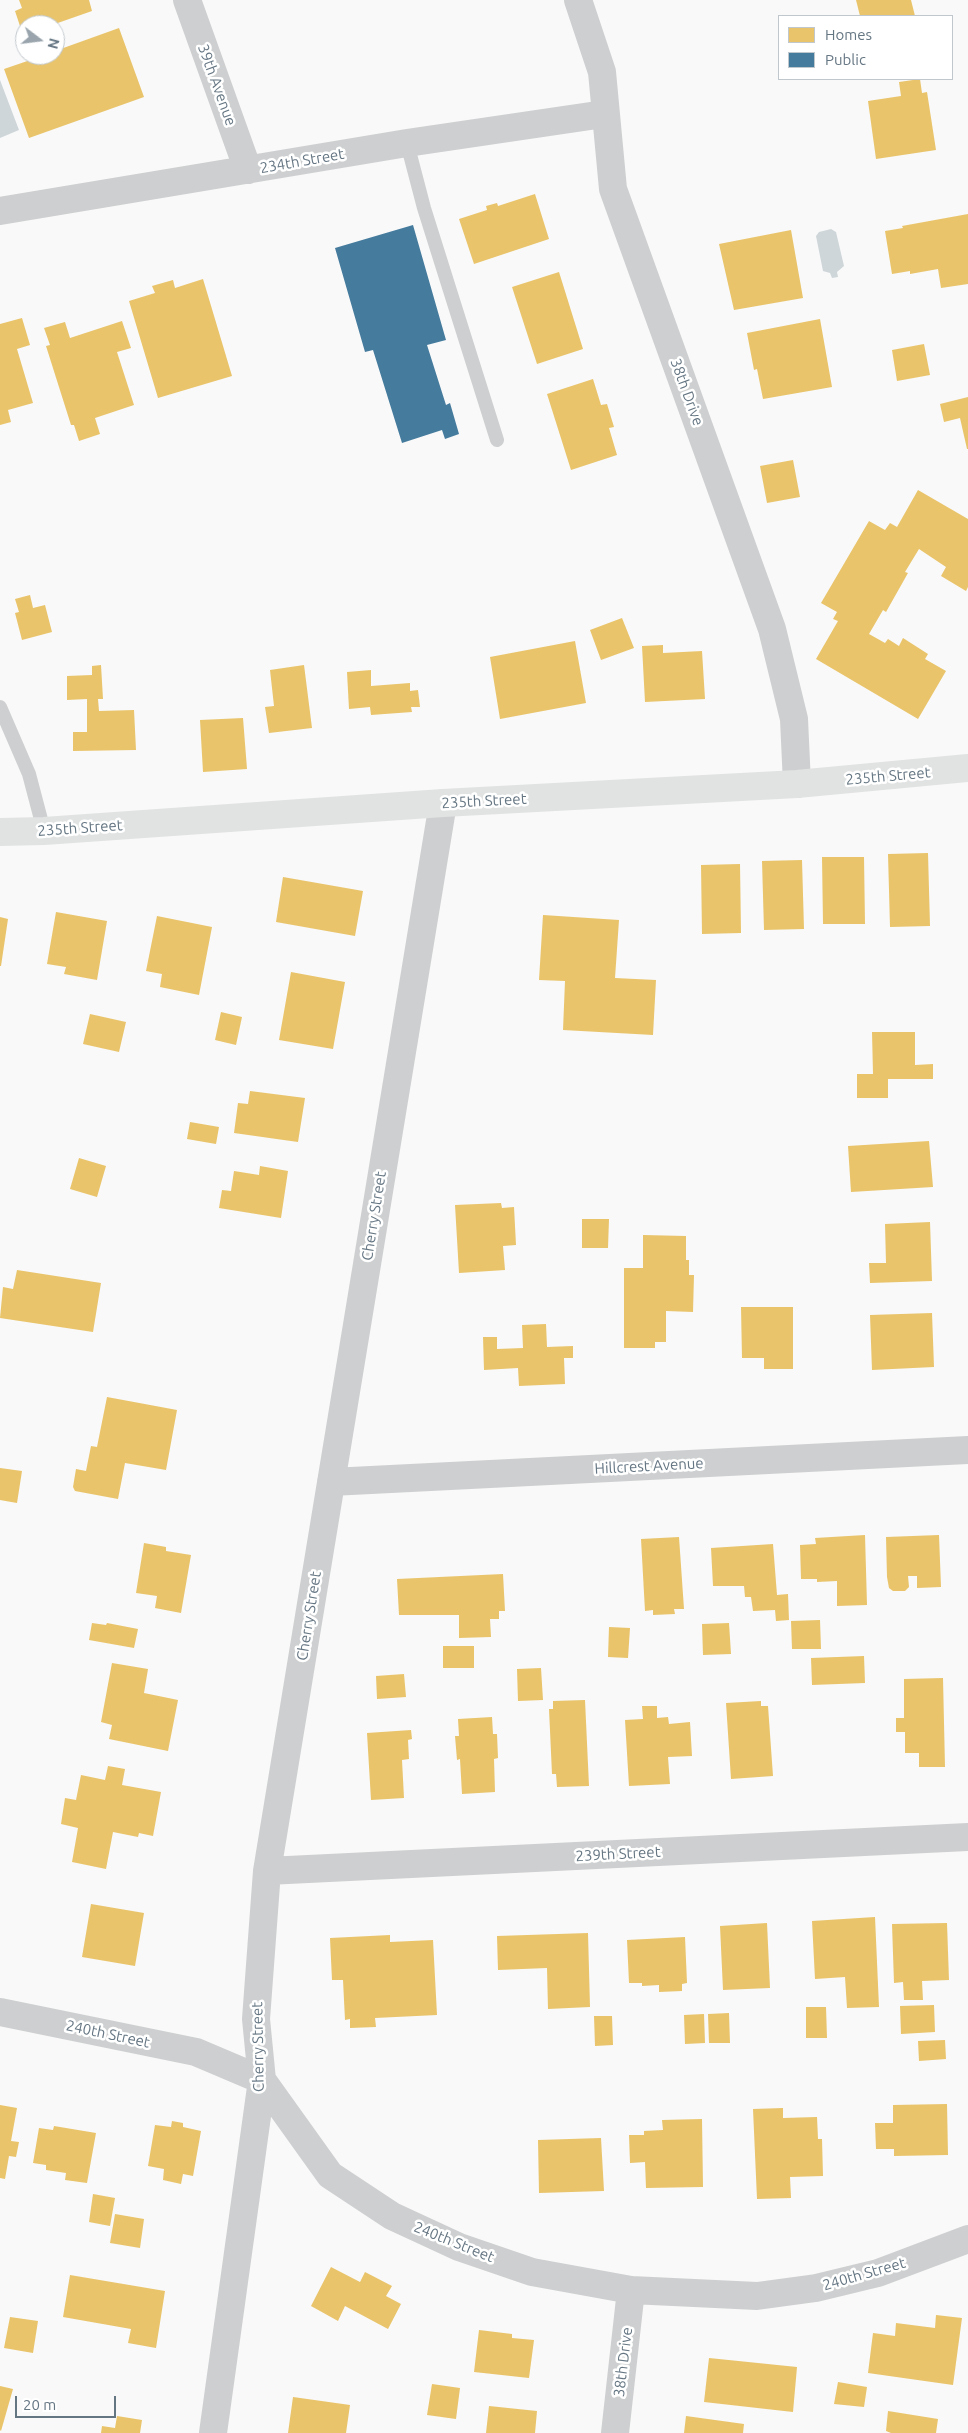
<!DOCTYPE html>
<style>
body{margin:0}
#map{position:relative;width:968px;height:2433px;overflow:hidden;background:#f9f9f9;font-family:Ubuntu,sans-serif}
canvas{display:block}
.legend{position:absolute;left:778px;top:15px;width:175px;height:65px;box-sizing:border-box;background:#fff;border:1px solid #c1c8cd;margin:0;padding:6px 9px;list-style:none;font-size:15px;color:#657683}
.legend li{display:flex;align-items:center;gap:10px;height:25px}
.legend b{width:25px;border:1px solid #c1c8cd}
.north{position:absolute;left:15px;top:15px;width:50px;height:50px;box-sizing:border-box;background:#fff;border:1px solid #c1c8cd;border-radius:50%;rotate:105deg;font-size:14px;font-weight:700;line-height:20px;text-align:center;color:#657683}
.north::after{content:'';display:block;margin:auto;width:18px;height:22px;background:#99a4ac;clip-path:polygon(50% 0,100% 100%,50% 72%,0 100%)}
.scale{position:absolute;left:15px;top:2396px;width:101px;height:22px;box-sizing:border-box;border:2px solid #657683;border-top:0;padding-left:6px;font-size:15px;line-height:18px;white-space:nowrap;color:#657683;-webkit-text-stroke:4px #fff;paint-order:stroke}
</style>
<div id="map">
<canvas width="968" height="2433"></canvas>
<ul class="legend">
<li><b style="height:14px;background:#e9c46a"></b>Homes</li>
<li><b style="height:14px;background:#457b9d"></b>Public</li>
</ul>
<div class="north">N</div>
<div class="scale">20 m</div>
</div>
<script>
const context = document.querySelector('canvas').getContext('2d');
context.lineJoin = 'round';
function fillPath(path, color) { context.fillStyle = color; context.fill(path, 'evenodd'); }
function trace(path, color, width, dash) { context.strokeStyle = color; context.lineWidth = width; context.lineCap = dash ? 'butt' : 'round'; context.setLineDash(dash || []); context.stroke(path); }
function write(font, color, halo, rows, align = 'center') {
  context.font = font + ' Ubuntu,sans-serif'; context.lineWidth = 5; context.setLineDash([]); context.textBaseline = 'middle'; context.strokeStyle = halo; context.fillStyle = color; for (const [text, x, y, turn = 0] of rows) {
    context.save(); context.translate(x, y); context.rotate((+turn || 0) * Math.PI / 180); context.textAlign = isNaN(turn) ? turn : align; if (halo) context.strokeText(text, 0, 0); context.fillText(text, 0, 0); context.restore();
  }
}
const water = new Path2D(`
 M 0,80 L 19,130 L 0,138 Z
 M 831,229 L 836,232 L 844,266 L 837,272 L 838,277 L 832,278 L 830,273 L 823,271 L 816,236 L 819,232 Z`);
const homes = new Path2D(`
 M 19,0 L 89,0 L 92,11 L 52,25 L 25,25 L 25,34 L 23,35 L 15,11 L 22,8 Z
 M 856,0 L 911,0 L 915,16 L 860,16 Z
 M 119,28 L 144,97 L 29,138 L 4,69 L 45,55 L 55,55 L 55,51 Z
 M 920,79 L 922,93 L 927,92 L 936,150 L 876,159 L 868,101 L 901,96 L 899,82 Z
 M 535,194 L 549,239 L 474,264 L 459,219 L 487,210 L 486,206 L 497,203 L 498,206 Z
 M 968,214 L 968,284 L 941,288 L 938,269 L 910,274 L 910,271 L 892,274 L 885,231 L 903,228 L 902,226 Z
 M 791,230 L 803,298 L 734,310 L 719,244 Z
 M 559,272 L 583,349 L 537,364 L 512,287 Z
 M 203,279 L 232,376 L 158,398 L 129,301 L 155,293 L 152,286 L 173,280 L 175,288 Z
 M 22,318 L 30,345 L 17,349 L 33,403 L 8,410 L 11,422 L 0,425 L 0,324 Z
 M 820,319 L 832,387 L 763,399 L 757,369 L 754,370 L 747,333 Z
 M 122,321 L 131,348 L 117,352 L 134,405 L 95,418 L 100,434 L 79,441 L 74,425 L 71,425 L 46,346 L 50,345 L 44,328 L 65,322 L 70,338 Z
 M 924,344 L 930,375 L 897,381 L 892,350 Z
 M 593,379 L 601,405 L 607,404 L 614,427 L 609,428 L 617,455 L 571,470 L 547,394 Z
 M 968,397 L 968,449 L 967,449 L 960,418 L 944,422 L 940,404 Z
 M 793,460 L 800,497 L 767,503 L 760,466 Z
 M 918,490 L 968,519 L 968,587 L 966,591 L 941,576 L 946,567 L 919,549 L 905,572 L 908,573 L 886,612 L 883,610 L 869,634 L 885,643 L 888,639 L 899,646 L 903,638 L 928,654 L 925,659 L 946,671 L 918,719 L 816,659 L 838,621 L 833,619 L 837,612 L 821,603 L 869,521 L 885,530 L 890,523 L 897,527 Z
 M 30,595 L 33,608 L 45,605 L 52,632 L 22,640 L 15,613 L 19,612 L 15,599 Z
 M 622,618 L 634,648 L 601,660 L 590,630 Z
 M 575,641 L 586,703 L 500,719 L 490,657 Z
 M 663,645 L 663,653 L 702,651 L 705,699 L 645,702 L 642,646 Z
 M 101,665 L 103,699 L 98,699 L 99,711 L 134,710 L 136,750 L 73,751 L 73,732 L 87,732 L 87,699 L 67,700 L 67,676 L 92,675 L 92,666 Z
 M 304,665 L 312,728 L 269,733 L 265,707 L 274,706 L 270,670 Z
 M 371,670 L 371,686 L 410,683 L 410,691 L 418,690 L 420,707 L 411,707 L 412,712 L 371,715 L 370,707 L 349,709 L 347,672 Z
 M 243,718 L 247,769 L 203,772 L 200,720 Z
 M 928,853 L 930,926 L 890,927 L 888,854 Z
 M 822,857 L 864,857 L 865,924 L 823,924 Z
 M 802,860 L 804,929 L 764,930 L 762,861 Z
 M 740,864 L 741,933 L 702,934 L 701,865 Z
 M 283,877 L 363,891 L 355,936 L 276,922 Z
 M 56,912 L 107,921 L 97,980 L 64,974 L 66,967 L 47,964 Z
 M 543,915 L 619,920 L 615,978 L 656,980 L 653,1035 L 563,1030 L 565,981 L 539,980 Z
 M 157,916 L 212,927 L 199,995 L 160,987 L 162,974 L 146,971 Z
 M 0,917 L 8,919 L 1,966 L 0,966 Z
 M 291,972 L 345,982 L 333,1049 L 279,1040 Z
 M 221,1012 L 242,1017 L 236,1045 L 215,1040 Z
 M 90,1014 L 126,1022 L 119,1052 L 83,1044 Z
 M 872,1032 L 915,1032 L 915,1065 L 933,1064 L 933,1079 L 888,1079 L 888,1098 L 857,1098 L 857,1074 L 873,1074 Z
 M 250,1091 L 305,1098 L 298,1142 L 234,1133 L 238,1103 L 248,1104 Z
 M 190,1122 L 219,1127 L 216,1144 L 187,1139 Z
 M 929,1141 L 933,1187 L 851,1192 L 848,1146 Z
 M 79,1158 L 106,1166 L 97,1197 L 70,1189 Z
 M 260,1166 L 288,1171 L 281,1218 L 219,1208 L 222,1190 L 231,1191 L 234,1171 L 259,1175 Z
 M 501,1203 L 502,1208 L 514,1207 L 516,1245 L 503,1246 L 505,1270 L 459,1273 L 455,1205 Z
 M 582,1219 L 609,1219 L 608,1248 L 582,1248 Z
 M 930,1222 L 932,1281 L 870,1283 L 869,1263 L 886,1263 L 885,1224 Z
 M 643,1235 L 686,1236 L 686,1260 L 689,1260 L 689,1275 L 694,1275 L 693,1312 L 666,1311 L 666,1342 L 655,1342 L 655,1348 L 624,1348 L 624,1268 L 643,1268 Z
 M 17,1270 L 101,1283 L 93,1332 L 0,1318 L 3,1287 L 13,1289 Z
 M 741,1307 L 793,1307 L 793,1369 L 764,1369 L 764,1358 L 742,1358 Z
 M 932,1313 L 934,1367 L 872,1370 L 870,1315 Z
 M 546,1324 L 547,1347 L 573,1346 L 573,1358 L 564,1358 L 565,1384 L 519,1386 L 518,1368 L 484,1370 L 483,1337 L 497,1337 L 497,1349 L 523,1348 L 522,1325 Z
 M 107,1397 L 177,1410 L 166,1470 L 125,1463 L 118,1499 L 75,1491 L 73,1487 L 76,1469 L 86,1471 L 91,1446 L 97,1447 Z
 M 0,1468 L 22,1471 L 17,1503 L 0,1500 Z
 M 865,1535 L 867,1605 L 837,1606 L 837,1581 L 817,1582 L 817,1579 L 801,1579 L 800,1545 L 816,1544 L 815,1538 Z
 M 939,1535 L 941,1587 L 917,1588 L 917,1576 L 908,1576 L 909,1587 L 905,1591 L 893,1591 L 889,1588 L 887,1577 L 886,1537 Z
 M 679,1537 L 684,1609 L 674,1609 L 675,1614 L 653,1615 L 653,1610 L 645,1611 L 641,1539 Z
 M 144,1543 L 166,1547 L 166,1551 L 191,1555 L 181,1613 L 155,1608 L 157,1596 L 136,1593 Z
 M 773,1544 L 777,1595 L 788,1594 L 789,1620 L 776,1621 L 775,1610 L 753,1611 L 751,1597 L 745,1597 L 744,1586 L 713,1586 L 711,1548 Z
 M 503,1574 L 505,1611 L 499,1611 L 499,1619 L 490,1619 L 491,1637 L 459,1638 L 459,1615 L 399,1615 L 397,1579 Z
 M 820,1620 L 821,1649 L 792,1649 L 791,1621 Z
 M 92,1623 L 106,1625 L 107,1623 L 138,1629 L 134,1648 L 89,1640 Z
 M 729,1623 L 731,1654 L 703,1655 L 702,1624 Z
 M 609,1627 L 630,1628 L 628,1658 L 608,1657 Z
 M 443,1646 L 474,1646 L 474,1668 L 443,1668 Z
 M 864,1656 L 865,1683 L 812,1685 L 811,1658 Z
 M 112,1663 L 148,1669 L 144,1693 L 178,1700 L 168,1751 L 109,1739 L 112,1725 L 101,1722 Z
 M 541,1668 L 543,1700 L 518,1701 L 517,1669 Z
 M 404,1674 L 406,1697 L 377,1699 L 376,1676 Z
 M 943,1678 L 945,1767 L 919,1767 L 919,1753 L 905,1753 L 905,1732 L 896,1732 L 896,1718 L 904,1718 L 904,1679 Z
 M 585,1700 L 589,1786 L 557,1787 L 556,1774 L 552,1774 L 549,1709 L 553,1709 L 553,1701 Z
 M 761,1701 L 761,1706 L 768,1706 L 773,1776 L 731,1779 L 726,1703 Z
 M 642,1706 L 657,1706 L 657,1718 L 668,1717 L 669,1724 L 690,1722 L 692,1756 L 668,1757 L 670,1784 L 629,1786 L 625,1720 L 643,1719 Z
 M 492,1717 L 493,1734 L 497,1734 L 498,1758 L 494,1759 L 495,1792 L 462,1794 L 460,1759 L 457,1760 L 455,1736 L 459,1736 L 458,1719 Z
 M 411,1730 L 412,1739 L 408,1740 L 409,1759 L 402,1760 L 404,1798 L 371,1800 L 367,1733 Z
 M 108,1766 L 125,1769 L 122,1785 L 161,1792 L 153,1836 L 139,1833 L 138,1837 L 113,1832 L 106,1869 L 72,1862 L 78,1828 L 61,1824 L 65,1798 L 76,1800 L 81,1775 L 105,1780 Z
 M 91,1904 L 144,1913 L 135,1966 L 82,1957 Z
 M 875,1917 L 879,2007 L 847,2008 L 845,1977 L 815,1979 L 812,1921 Z
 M 767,1923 L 770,1988 L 723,1990 L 720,1926 Z
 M 947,1923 L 949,1980 L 922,1981 L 923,2000 L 904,2000 L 903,1982 L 894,1983 L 892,1924 Z
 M 588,1933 L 590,2007 L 548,2009 L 547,1968 L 498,1970 L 497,1936 Z
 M 390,1935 L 390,1942 L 433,1940 L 437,2015 L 375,2018 L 376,2027 L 350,2028 L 350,2019 L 345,2020 L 343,1980 L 332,1980 L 330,1938 Z
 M 685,1937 L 687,1983 L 682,1984 L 682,1991 L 659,1992 L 659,1985 L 642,1986 L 642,1983 L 629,1983 L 627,1940 Z
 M 934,2005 L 935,2032 L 901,2034 L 900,2006 Z
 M 806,2007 L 826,2007 L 827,2038 L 806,2038 Z
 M 729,2013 L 730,2043 L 709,2043 L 708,2014 Z
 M 704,2014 L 705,2043 L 685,2044 L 684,2015 Z
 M 594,2016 L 612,2016 L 613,2045 L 595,2046 Z
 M 945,2040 L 946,2059 L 919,2061 L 918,2041 Z
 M 947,2104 L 948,2155 L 894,2156 L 894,2149 L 876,2149 L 875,2123 L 893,2123 L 893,2105 Z
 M 0,2105 L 17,2108 L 11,2141 L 19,2142 L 16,2157 L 9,2156 L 5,2179 L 0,2178 Z
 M 783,2108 L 783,2118 L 817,2117 L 818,2139 L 822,2139 L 823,2176 L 790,2177 L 791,2198 L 757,2199 L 753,2109 Z
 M 702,2119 L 703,2187 L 646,2188 L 645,2162 L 630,2163 L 629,2135 L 644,2135 L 644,2131 L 663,2130 L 662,2120 Z
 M 172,2121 L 183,2123 L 183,2127 L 201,2131 L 193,2176 L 183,2174 L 181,2184 L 163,2180 L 164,2169 L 148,2166 L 155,2125 L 171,2127 Z
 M 54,2126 L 96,2133 L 87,2183 L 65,2180 L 66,2173 L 46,2170 L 46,2165 L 33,2163 L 39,2128 L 53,2130 Z
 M 601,2138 L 604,2191 L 539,2193 L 538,2140 Z
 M 93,2194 L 115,2198 L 110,2226 L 89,2222 Z
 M 115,2214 L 144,2219 L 140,2248 L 110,2243 Z
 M 331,2267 L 360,2282 L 365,2272 L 392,2286 L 386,2296 L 401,2304 L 388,2329 L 345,2306 L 338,2321 L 311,2306 Z
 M 70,2275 L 165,2291 L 156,2348 L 128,2343 L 131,2329 L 63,2317 Z
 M 936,2315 L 962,2318 L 953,2385 L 868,2373 L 873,2333 L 895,2336 L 896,2323 L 935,2328 Z
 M 10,2317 L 38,2321 L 33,2353 L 4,2348 Z
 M 479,2330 L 512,2334 L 512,2338 L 534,2340 L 529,2378 L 474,2372 Z
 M 709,2358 L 797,2367 L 793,2412 L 704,2402 Z
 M 838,2382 L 867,2387 L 864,2407 L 834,2404 Z
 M 432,2384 L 460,2388 L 456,2419 L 427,2415 Z
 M 0,2386 L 13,2389 L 1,2431 L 0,2430 Z
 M 293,2397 L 350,2405 L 346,2433 L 288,2433 Z
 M 489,2406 L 537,2411 L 535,2433 L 486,2433 Z
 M 888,2411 L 938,2419 L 936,2433 L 891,2433 L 886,2431 Z
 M 117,2416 L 142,2420 L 140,2433 L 101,2433 L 102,2426 L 115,2428 Z
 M 686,2416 L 744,2424 L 743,2433 L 684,2433 Z`);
const public = new Path2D(`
 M 413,225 L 446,340 L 427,345 L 446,405 L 450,403 L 459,434 L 445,439 L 442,430 L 402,443 L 373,350 L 365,352 L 335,248 Z`);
const lane = new Path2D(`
 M 407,143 L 424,208 L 497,440
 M 0,707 L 29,774 L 44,831`);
const street = new Path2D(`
 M 187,0 L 248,170
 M 578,0 L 602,72 L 613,189 L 772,629 L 794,719 L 797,784
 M 0,211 L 407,143 L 604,114
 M 331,1482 L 968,1450
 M 267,1871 L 968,1837
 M 0,2012 L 196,2052 L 262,2080 L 330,2175 L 392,2216 L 459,2247 L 532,2272 L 631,2290 L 757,2296 L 816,2288 L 878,2273 L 968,2239
 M 213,2433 L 262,2080 L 256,2019 L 267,1871 L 443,803
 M 615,2433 L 631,2290`);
const secondary = new Path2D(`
 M 0,832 L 44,831 L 443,803 L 797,784 L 968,768`);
const streetNames = [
 ["39th Avenue",217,85,70],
 ["234th Street",302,161,-10],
 ["38th Drive",687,392,70],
 ["235th Street",888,776,-5],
 ["235th Street",484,801,-3],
 ["235th Street",80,828,-4],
 ["Cherry Street",374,1216,-81],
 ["Hillcrest Avenue",649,1466,-3],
 ["Cherry Street",309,1616,-81],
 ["239th Street",618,1854,-3],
 ["240th Street",108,2034,12],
 ["Cherry Street",258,2047,-91],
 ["240th Street",454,2242,22],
 ["240th Street",864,2274,-16],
 ["38th Drive",623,2362,-83]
];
fillPath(water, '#ced6d9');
fillPath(homes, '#e9c46a');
fillPath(public, '#457b9d');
trace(lane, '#cecfd0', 14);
trace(street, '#cecfd0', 28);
trace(secondary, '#e1e2e2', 28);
write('15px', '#657683', '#fff', streetNames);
</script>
